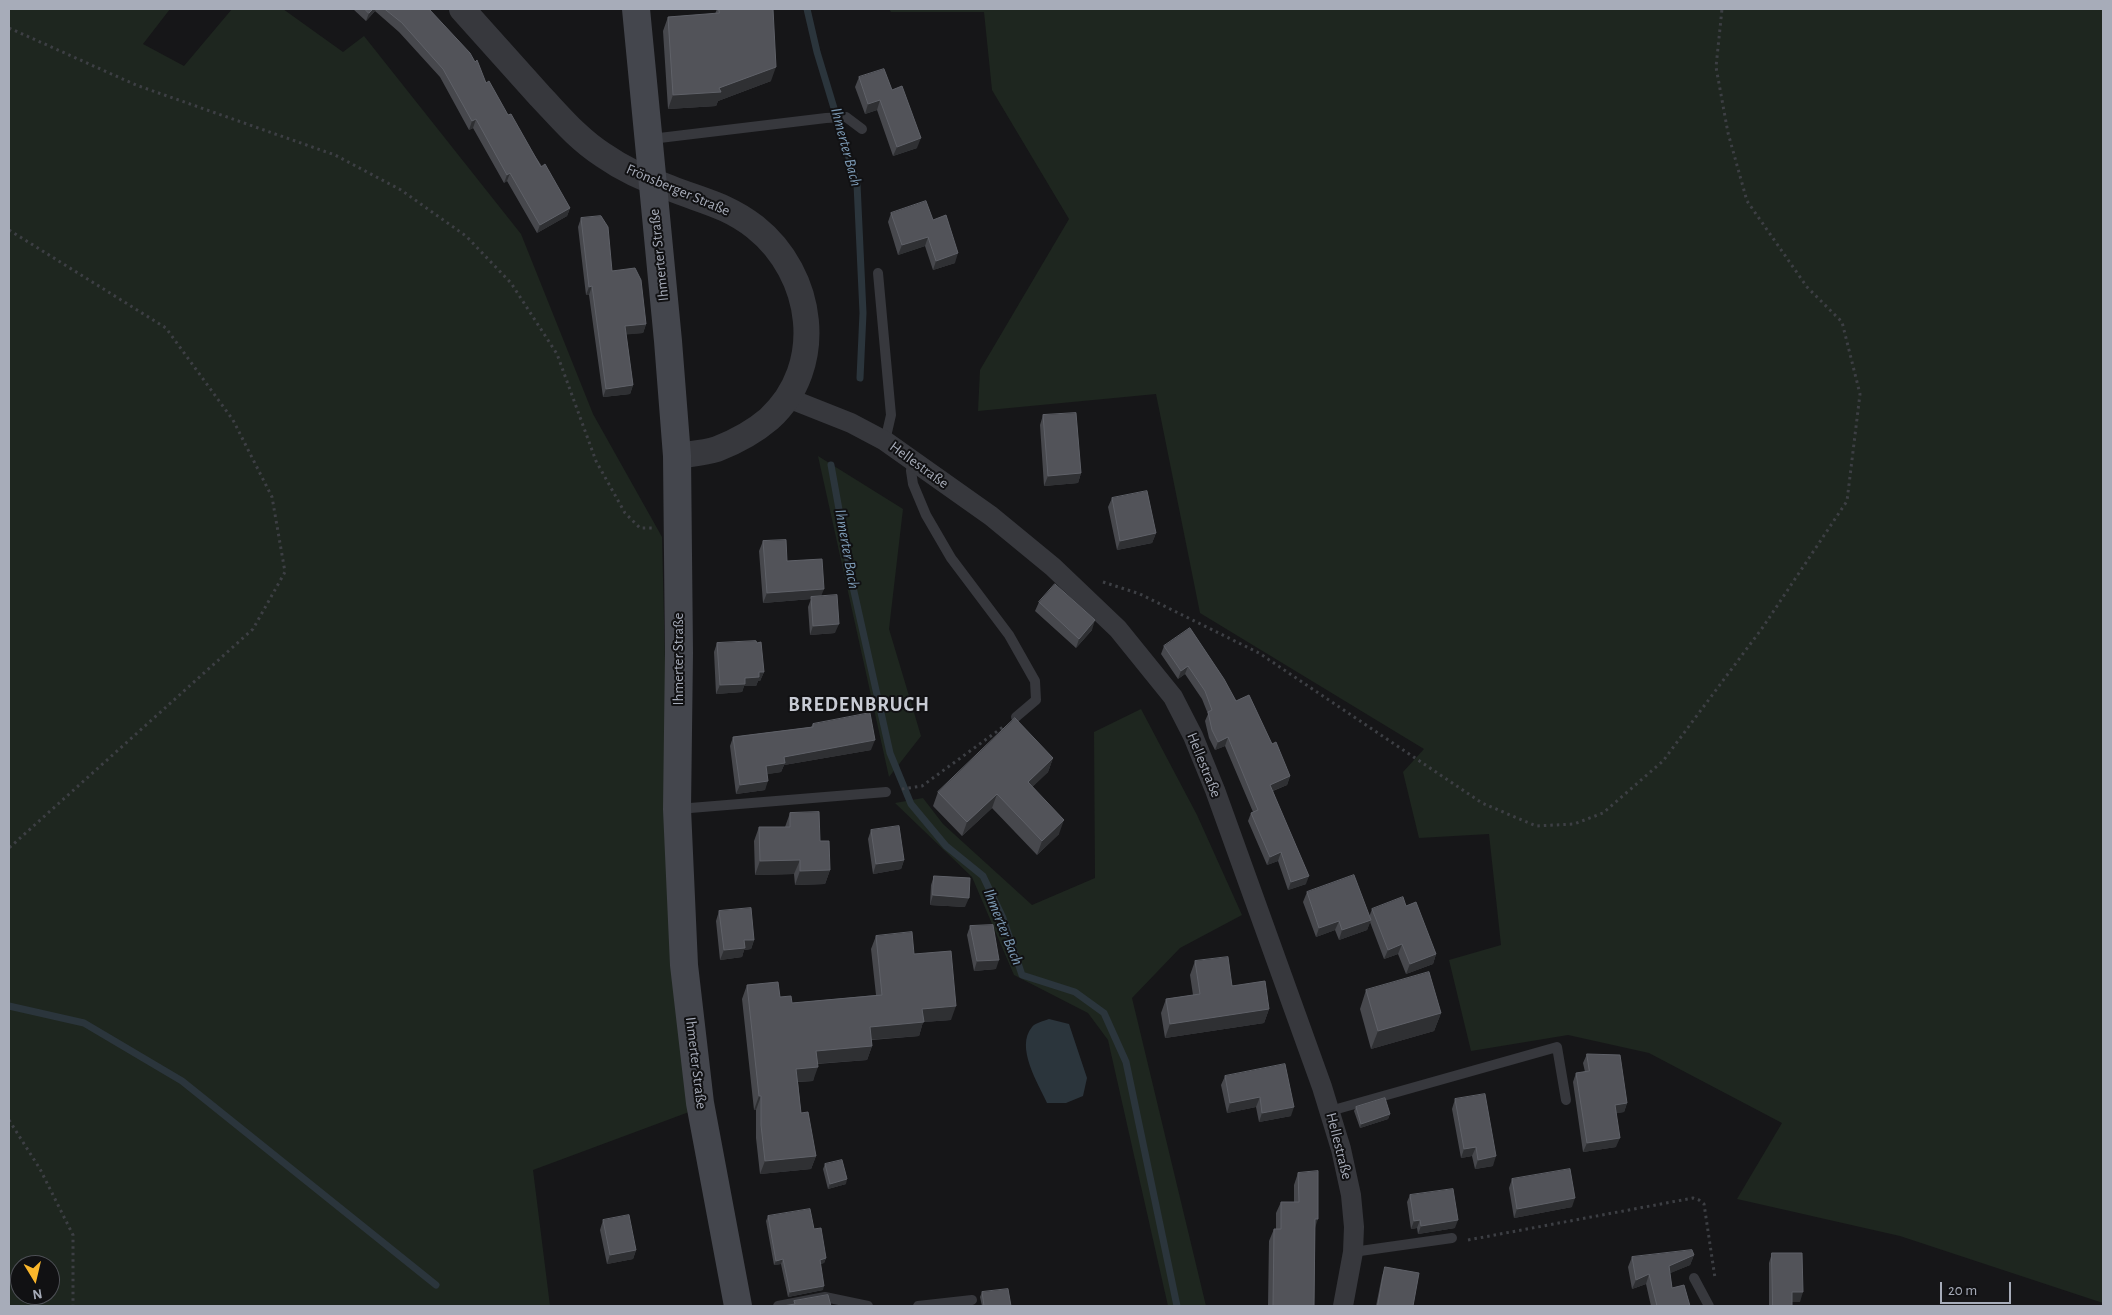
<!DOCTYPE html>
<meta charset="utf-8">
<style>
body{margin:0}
#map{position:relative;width:2112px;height:1315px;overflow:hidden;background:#161618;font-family:"Alegreya Sans",sans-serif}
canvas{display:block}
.frame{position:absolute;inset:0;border:10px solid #a7acb9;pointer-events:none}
.north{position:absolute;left:10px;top:1255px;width:50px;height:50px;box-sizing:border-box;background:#111113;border:1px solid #4d4f55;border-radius:50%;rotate:171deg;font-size:14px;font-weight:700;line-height:20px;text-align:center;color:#a7acb9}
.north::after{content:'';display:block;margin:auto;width:18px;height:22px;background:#fbb72b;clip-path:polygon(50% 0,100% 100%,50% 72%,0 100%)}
.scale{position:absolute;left:1940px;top:1282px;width:71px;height:22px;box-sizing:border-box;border:2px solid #a7acb9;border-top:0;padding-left:6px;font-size:15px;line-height:18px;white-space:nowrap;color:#a7acb9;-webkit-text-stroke:4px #111113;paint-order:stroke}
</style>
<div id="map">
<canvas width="2112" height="1315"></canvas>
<div class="frame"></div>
<div class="north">N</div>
<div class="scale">20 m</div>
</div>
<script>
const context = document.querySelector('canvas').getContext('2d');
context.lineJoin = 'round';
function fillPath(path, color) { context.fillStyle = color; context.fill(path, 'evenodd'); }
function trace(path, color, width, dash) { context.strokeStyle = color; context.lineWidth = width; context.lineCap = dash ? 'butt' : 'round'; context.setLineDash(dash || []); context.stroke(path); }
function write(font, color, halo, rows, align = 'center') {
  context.font = font + ' "Alegreya Sans",sans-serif'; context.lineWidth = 4; context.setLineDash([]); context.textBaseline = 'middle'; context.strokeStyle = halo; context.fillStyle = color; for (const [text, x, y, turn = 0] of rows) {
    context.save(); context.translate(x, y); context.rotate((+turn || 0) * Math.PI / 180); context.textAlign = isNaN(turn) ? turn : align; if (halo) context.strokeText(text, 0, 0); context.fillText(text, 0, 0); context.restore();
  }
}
const green = new Path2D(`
 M 9,9 L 170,9 L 143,44 L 184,66 L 232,9 L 283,9 L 343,52 L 364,36 L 521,234 L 593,414 L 662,537 L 668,786 L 689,1112 L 533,1170 L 550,1306 L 9,1306 ZM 20,1265 L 50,1265 L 50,1295 L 20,1295 Z
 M 889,9 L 2103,9 L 2103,1303 L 1900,1236 L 1737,1199 L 1782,1123 L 1649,1053 L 1568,1035 L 1471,1051 L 1449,960 L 1501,945 L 1489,834 L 1419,838 L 1403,772 L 1424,749 L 1200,613 L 1156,394 L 978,411 L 980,370 L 1069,219 L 992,90 L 984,12 L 891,12 Z
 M 818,456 L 903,509 L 889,629 L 921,736 L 889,777 Z
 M 1141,709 L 1197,815 L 1242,915 L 1180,948 L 1132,998 L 1206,1306 L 1168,1306 L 1108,1040 L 1088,1013 L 1014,975 L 972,877 L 895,803 L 923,798 L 943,824 L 1032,905 L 1095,878 L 1094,732 Z`);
const water = new Path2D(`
 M 1049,1019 L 1069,1024 L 1087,1078 L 1083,1096 L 1066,1103 L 1047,1103 C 1038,1083 1015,1047 1032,1027 C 1035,1023 1044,1021 1049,1019 Z`);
const stream = new Path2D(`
 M 807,9 L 817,52 L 857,184 L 863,313 L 860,378
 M 831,465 L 853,587 L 890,753 L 911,804 L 946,846 L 983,876 L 1003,918 L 1022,975 L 1075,992 L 1104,1013 L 1126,1062 L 1177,1306
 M 9,1006 L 84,1023 L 182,1081 L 436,1285`);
const path = new Path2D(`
 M 9,28 L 136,85 L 335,155 L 401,190 L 466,236 L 511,283 L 557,354 L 596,461 L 625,513 L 640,528 L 653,528
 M 9,230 L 166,328 L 233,420 L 272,497 L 285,572 L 253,629 L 9,848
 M 1103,582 L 1140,594 L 1259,653 L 1482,803 L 1536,826 L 1574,824 L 1603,813 L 1663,761 L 1763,627 L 1847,501 L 1860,394 L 1842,322 L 1807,287 L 1747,201 L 1728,133 L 1716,67 L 1722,9
 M 902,789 L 922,786 L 1003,727
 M 9,1120 L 40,1169 L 73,1235 L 73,1306
 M 1468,1240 L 1693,1198 L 1699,1200 L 1704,1204 L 1715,1278`);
const service = new Path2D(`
 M 651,139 L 826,118 L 846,117 L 862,129
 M 878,273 L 891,415 L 885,441
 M 912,460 L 911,471 L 913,484 L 926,515 L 951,558 L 1009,635 L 1035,681 L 1036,700 L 1016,717
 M 678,809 L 886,792
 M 1330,1111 L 1557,1047 L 1566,1100
 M 1353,1252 L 1452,1238
 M 1694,1278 L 1709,1306
 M 778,1306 L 825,1297 L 868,1306
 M 918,1306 L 972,1300`);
const minor = new Path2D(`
 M 788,398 L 851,423 L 885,441 L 991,516 L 1053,567 L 1118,629 L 1173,697 L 1193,736 L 1215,790 L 1322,1087 L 1341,1149 L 1351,1195 L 1354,1227 L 1353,1252 L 1343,1306`);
const tertiary = new Path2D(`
 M 462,9 C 488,38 514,67 540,96 C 560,117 578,139 603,155 C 623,169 647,180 670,188 C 702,201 727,205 755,227 C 814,274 827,366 769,419 C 755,431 735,442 717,449 C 705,453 689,454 677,456`);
const secondary = new Path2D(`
 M 636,9 L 668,341 L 677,456 L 679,653 L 677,809 L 684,965 L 700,1103 L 738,1306`);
const wall = new Path2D(`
 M 353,9 L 429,9 L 486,83 L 570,208 L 567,216 L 537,233 L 507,181 L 504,183 L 473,128 L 469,130 L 440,77 L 399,32 L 375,11 L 366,21 Z
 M 717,9 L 773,9 L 771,81 L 718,101 L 716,106 L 668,109 L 663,31 L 668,17 L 715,14 Z
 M 859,77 L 892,90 L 917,148 L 893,156 L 877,110 L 865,114 L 855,87 Z
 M 891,213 L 933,220 L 955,263 L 933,270 L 925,246 L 898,255 L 888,222 Z
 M 581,218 L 612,271 L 646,324 L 643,333 L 626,334 L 633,385 L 630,394 L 603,397 L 589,295 L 586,295 L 578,227 Z
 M 1043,415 L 1081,473 L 1078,483 L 1044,486 L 1040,425 Z
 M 1112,498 L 1156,533 L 1152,543 L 1117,550 L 1108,507 Z
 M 763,541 L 787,561 L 821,596 L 835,633 L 810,635 L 808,607 L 811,599 L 763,603 L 759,551 Z
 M 1039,602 L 1092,630 L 1076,648 L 1035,611 Z
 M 717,643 L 764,672 L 760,681 L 758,681 L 756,686 L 744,686 L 742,692 L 716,694 L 714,652 Z
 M 1164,646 L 1236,701 L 1272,744 L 1290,776 L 1287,785 L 1273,791 L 1306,884 L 1288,890 L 1278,861 L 1267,865 L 1248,821 L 1251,813 L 1253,812 L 1225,746 L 1215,750 L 1209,738 L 1205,721 L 1208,714 L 1202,699 L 1185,674 L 1178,679 L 1161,654 Z
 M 813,724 L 871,750 L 784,765 L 781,772 L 767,774 L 765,790 L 736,794 L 730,746 L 733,737 L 811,727 Z
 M 1053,758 L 1048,772 L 1032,787 L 1059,834 L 1037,855 L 992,808 L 962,836 L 933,806 L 938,792 Z
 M 790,813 L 820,841 L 830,870 L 825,884 L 795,885 L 794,874 L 755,875 L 754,841 L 759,827 L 785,827 Z
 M 871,830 L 904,860 L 901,869 L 873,874 L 868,839 Z
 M 934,876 L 965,907 L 930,905 L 931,885 Z
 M 1307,892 L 1369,917 L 1372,909 L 1406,906 L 1436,954 L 1433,964 L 1406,974 L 1398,954 L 1384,959 L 1370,922 L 1367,930 L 1339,940 L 1335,930 L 1316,937 L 1303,902 Z
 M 719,911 L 754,940 L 751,949 L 744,950 L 742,957 L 720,960 L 716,921 Z
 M 970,926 L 996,969 L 974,971 L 967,935 Z
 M 876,936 L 914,954 L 951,1020 L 923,1022 L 919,1036 L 872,1040 L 872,1046 L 867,1060 L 817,1064 L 813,1081 L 798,1082 L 801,1113 L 816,1156 L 811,1169 L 760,1174 L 756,1138 L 756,1110 L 754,1110 L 742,999 L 747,985 L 780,997 L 792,1003 L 876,995 L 871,949 Z
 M 1195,961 L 1269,1009 L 1264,1023 L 1165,1038 L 1161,1013 L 1166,999 L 1193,995 L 1190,975 Z
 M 1366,990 L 1441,1013 L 1434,1031 L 1371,1049 L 1360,1009 Z
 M 1587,1054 L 1627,1103 L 1624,1112 L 1616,1113 L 1616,1147 L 1583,1152 L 1573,1082 L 1576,1073 L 1585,1072 L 1583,1063 Z
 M 1225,1076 L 1291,1116 L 1259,1122 L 1256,1107 L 1227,1113 L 1221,1085 Z
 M 1455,1099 L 1493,1166 L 1475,1169 L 1472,1156 L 1461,1158 L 1452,1109 Z
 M 1356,1107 L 1390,1114 L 1388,1119 L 1360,1128 L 1354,1111 Z
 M 825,1164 L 846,1184 L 828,1189 L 823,1169 Z
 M 1298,1173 L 1315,1229 L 1314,1306 L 1268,1306 L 1269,1241 L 1274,1229 L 1276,1229 L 1276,1213 L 1281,1202 L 1294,1202 L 1294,1185 Z
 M 1512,1179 L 1572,1207 L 1514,1218 L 1509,1188 Z
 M 1410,1195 L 1455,1228 L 1418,1234 L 1417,1228 L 1411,1229 L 1407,1202 Z
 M 768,1216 L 814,1229 L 826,1258 L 824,1263 L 820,1264 L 823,1290 L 788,1297 L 781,1264 L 774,1265 L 766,1221 Z
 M 603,1220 L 636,1250 L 633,1259 L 607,1264 L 600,1230 Z
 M 1772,1253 L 1800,1302 L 1792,1302 L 1792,1306 L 1769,1306 L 1769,1263 Z
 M 1694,1255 L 1690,1265 L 1670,1273 L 1672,1288 L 1690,1306 L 1651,1306 L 1646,1284 L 1632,1289 L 1628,1267 L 1632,1257 Z
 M 1385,1267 L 1413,1306 L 1376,1306 L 1382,1276 Z
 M 982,1292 L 1011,1306 L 982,1306 L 980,1297 Z`);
const shadedWall = new Path2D(`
 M 373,9 L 376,9 L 375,11 L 366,21 L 369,13 Z
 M 776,67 L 771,81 L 718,101 L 716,106 L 668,109 L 673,95 L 719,88 Z
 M 880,100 L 877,110 L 865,114 L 868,104 Z
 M 476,119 L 473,128 L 469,130 L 472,121 Z
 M 921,138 L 917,148 L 893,156 L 897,147 Z
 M 510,173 L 507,181 L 504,183 L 507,175 Z
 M 570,208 L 567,216 L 537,233 L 540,225 Z
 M 928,237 L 925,246 L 898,255 L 902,245 Z
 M 958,253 L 955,263 L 933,270 L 936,261 Z
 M 592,286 L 589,295 L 586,295 L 589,287 Z
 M 646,324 L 643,333 L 622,335 L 625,326 Z
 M 633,385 L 630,394 L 603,397 L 606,389 Z
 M 1081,473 L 1078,483 L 1044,486 L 1048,476 Z
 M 1156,533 L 1152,543 L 1117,550 L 1120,541 Z
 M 824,589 L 820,599 L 811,597 L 811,599 L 763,603 L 767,593 Z
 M 1095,620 L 1092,630 L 1076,648 L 1079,639 Z
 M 839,624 L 835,633 L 810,635 L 813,626 Z
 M 1188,666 L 1185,674 L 1178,679 L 1181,671 Z
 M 759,672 L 764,672 L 760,681 L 758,681 L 756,686 L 744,686 L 742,692 L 716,694 L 720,685 L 745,678 Z
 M 1228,737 L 1225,746 L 1215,750 L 1218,742 Z
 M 875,740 L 871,750 L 784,765 L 781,772 L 763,775 L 766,766 L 784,757 Z
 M 1053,758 L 1048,772 L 1023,796 L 1028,782 Z
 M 1290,776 L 1287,785 L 1267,793 L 1270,785 Z
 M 768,781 L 765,790 L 736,794 L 740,785 Z
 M 997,794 L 992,808 L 962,836 L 967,822 Z
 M 1064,820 L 1059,834 L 1037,855 L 1042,841 Z
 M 1281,852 L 1278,861 L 1267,865 L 1270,857 Z
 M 800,860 L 794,874 L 755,875 L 760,861 Z
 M 904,860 L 901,869 L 873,874 L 876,864 Z
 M 830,870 L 825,884 L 795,885 L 800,871 Z
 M 1309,876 L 1306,884 L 1288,890 L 1291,882 Z
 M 933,895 L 969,898 L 965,907 L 930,905 Z
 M 1371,920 L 1367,930 L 1339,940 L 1342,930 Z
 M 1339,921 L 1335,930 L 1316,937 L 1319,928 Z
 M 744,940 L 754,940 L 751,949 L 744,950 L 742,957 L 720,960 L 724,950 Z
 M 1402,944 L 1398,954 L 1384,959 L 1388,950 Z
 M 1436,954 L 1433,964 L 1406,974 L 1410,964 Z
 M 999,960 L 996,969 L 974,971 L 977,961 Z
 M 956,1006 L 951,1020 L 923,1022 L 919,1036 L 865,1040 L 870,1027 L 922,1009 Z
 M 1269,1009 L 1264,1023 L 1165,1038 L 1170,1024 Z
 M 1441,1013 L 1434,1031 L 1371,1049 L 1378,1031 Z
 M 872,1046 L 867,1060 L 811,1064 L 816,1051 Z
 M 818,1067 L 813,1081 L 792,1082 L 796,1069 Z
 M 759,1096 L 761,1096 L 756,1110 L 754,1110 Z
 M 1260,1097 L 1256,1107 L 1227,1113 L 1230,1103 Z
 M 1627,1103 L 1624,1112 L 1612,1114 L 1615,1105 Z
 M 1294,1107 L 1291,1116 L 1259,1122 L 1262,1113 Z
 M 1390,1114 L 1388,1119 L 1360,1128 L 1361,1124 Z
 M 1620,1138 L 1616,1147 L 1583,1152 L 1587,1143 Z
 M 1476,1147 L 1472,1156 L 1461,1158 L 1464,1149 Z
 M 816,1156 L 811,1169 L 760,1174 L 765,1161 Z
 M 1496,1156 L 1493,1166 L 1475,1169 L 1478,1160 Z
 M 847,1179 L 846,1184 L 828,1189 L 830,1184 Z
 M 1575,1198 L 1572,1207 L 1514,1218 L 1517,1209 Z
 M 1315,1219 L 1318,1219 L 1314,1231 Z
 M 1420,1220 L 1417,1228 L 1411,1229 L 1414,1221 Z
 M 1458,1220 L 1455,1228 L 1418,1234 L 1421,1226 Z
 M 636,1250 L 633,1259 L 607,1264 L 610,1255 Z
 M 1694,1255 L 1690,1265 L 1666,1275 L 1669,1266 Z
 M 826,1258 L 824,1263 L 818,1264 L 820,1260 Z
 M 783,1259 L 781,1264 L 774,1265 L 776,1261 Z
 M 1649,1274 L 1646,1284 L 1632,1289 L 1636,1280 Z
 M 824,1286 L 823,1290 L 788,1297 L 790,1292 Z
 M 1792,1292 L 1803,1292 L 1800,1302 L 1788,1302 Z`);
const building = new Path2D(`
 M 365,9 L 373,9 L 369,13 Z
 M 385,9 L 429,9 L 470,53 L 475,62 L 477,60 L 486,83 L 489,81 L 508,115 L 511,114 L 541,167 L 545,164 L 570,208 L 540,225 L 510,173 L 507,175 L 476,119 L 472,121 L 443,69 L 402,23 Z
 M 719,9 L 773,9 L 776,67 L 719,88 L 721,92 L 673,95 L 668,17 L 719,13 Z
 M 884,69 L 892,90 L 902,86 L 921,138 L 897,147 L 880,100 L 868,104 L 859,77 Z
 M 926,201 L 933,220 L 946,215 L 958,253 L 936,261 L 928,237 L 902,245 L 891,213 Z
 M 601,216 L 608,227 L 612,271 L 635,268 L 641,280 L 646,324 L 625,326 L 633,385 L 606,389 L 592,286 L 589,287 L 581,218 Z
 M 1076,413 L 1081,473 L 1048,476 L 1043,415 Z
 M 1147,491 L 1156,533 L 1120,541 L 1112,498 Z
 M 786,540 L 787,561 L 822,559 L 824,589 L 767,593 L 763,541 Z
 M 1055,584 L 1095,620 L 1079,639 L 1039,602 Z
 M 837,595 L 839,624 L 813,626 L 811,597 Z
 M 1190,628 L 1224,679 L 1236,701 L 1249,695 L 1272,744 L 1276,742 L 1290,776 L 1270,785 L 1309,876 L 1291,882 L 1281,852 L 1270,857 L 1251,813 L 1258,810 L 1228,737 L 1218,742 L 1212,730 L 1208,712 L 1212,710 L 1205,691 L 1188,666 L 1181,671 L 1164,646 Z
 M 756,641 L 757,643 L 761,642 L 764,672 L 759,672 L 759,677 L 745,678 L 745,684 L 720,685 L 717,643 Z
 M 870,713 L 875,740 L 784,757 L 785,763 L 766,766 L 768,781 L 740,785 L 733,737 L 813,727 L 813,724 Z
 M 1015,718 L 1053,758 L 1028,782 L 1064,820 L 1042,841 L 997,794 L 967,822 L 938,792 Z
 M 819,812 L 820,841 L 829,841 L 830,870 L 800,871 L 800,860 L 760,861 L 759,827 L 790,827 L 790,813 Z
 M 899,826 L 904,860 L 876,864 L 871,830 Z
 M 1354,875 L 1371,920 L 1342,930 L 1339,921 L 1319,928 L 1307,892 Z
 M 934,876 L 970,878 L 969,898 L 933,895 Z
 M 1403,897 L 1406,906 L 1416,902 L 1436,954 L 1410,964 L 1402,944 L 1388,950 L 1372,909 Z
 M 751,908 L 754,940 L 744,940 L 745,948 L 724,950 L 719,911 Z
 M 993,925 L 999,960 L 977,961 L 970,926 Z
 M 912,932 L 914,954 L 951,951 L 956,1006 L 922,1009 L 924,1022 L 870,1027 L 872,1046 L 816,1051 L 818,1067 L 796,1069 L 801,1113 L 808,1112 L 816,1156 L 765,1161 L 761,1125 L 761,1096 L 759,1096 L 747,985 L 778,982 L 780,997 L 791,996 L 792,1003 L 882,995 L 876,936 Z
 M 1228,957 L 1232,986 L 1265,981 L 1269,1009 L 1170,1024 L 1166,999 L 1200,994 L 1195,961 Z
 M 1429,972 L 1441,1013 L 1378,1031 L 1366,990 Z
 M 1587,1054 L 1620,1055 L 1627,1103 L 1615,1105 L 1620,1138 L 1587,1143 L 1576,1073 L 1589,1071 Z
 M 1285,1064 L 1294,1107 L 1262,1113 L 1260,1097 L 1230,1103 L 1225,1076 Z
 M 1485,1094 L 1496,1156 L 1478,1160 L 1476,1147 L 1464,1149 L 1455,1099 Z
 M 1385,1098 L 1390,1114 L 1361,1124 L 1356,1107 Z
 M 842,1160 L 847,1179 L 830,1184 L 825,1164 Z
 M 1570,1169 L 1575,1198 L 1517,1209 L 1512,1179 Z
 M 1318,1171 L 1318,1219 L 1315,1219 L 1314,1306 L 1273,1306 L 1274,1229 L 1281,1229 L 1281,1202 L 1299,1202 L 1298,1173 Z
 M 1453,1189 L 1458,1220 L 1421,1226 L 1420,1220 L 1414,1221 L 1410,1195 Z
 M 810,1209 L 814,1229 L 821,1228 L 826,1258 L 820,1260 L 824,1286 L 790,1292 L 783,1259 L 776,1261 L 768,1216 Z
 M 629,1215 L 636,1250 L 610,1255 L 603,1220 Z
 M 1692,1250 L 1694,1255 L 1669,1266 L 1672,1288 L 1684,1285 L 1690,1306 L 1657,1306 L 1649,1274 L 1636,1280 L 1632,1257 Z
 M 1772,1253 L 1802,1253 L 1803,1292 L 1792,1292 L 1792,1306 L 1773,1306 Z
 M 1385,1267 L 1419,1273 L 1413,1306 L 1378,1306 Z
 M 1008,1289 L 1011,1306 L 984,1306 L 982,1292 Z
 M 828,1295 L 831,1306 L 783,1306 L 795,1304 L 794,1301 Z`);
const streetNames = [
 ["Frönsberger Straße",678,190,23],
 ["Ihmerter Straße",659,255,-96],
 ["Hellestraße",919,465,36],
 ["Ihmerter Straße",678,659,-90],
 ["Hellestraße",1204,765,68],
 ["Ihmerter Straße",696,1063,83],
 ["Hellestraße",1339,1146,76]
];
const waterNames = [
 ["Ihmerter Bach",846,147,75],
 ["Ihmerter Bach",847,549,80],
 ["Ihmerter Bach",1003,927,68]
];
const districtNames = [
 ["BREDENBRUCH",859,705]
];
fillPath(green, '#1e261f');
fillPath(water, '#2b353c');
trace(stream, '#2b353c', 7);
trace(path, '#3d3f44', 3, [2.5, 4]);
trace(service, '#37383d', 10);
trace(minor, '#37383d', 20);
trace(tertiary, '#37383d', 26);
trace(secondary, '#44464d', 28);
fillPath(wall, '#47484d');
fillPath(shadedWall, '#2f3033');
fillPath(building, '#525359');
trace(building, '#5f6168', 1);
write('15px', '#a7acb9', '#111113', streetNames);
write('italic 16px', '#7c9ab5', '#111113', waterNames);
context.letterSpacing = '1px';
write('bold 20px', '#c8cbd4', '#111113', districtNames);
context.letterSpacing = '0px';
</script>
